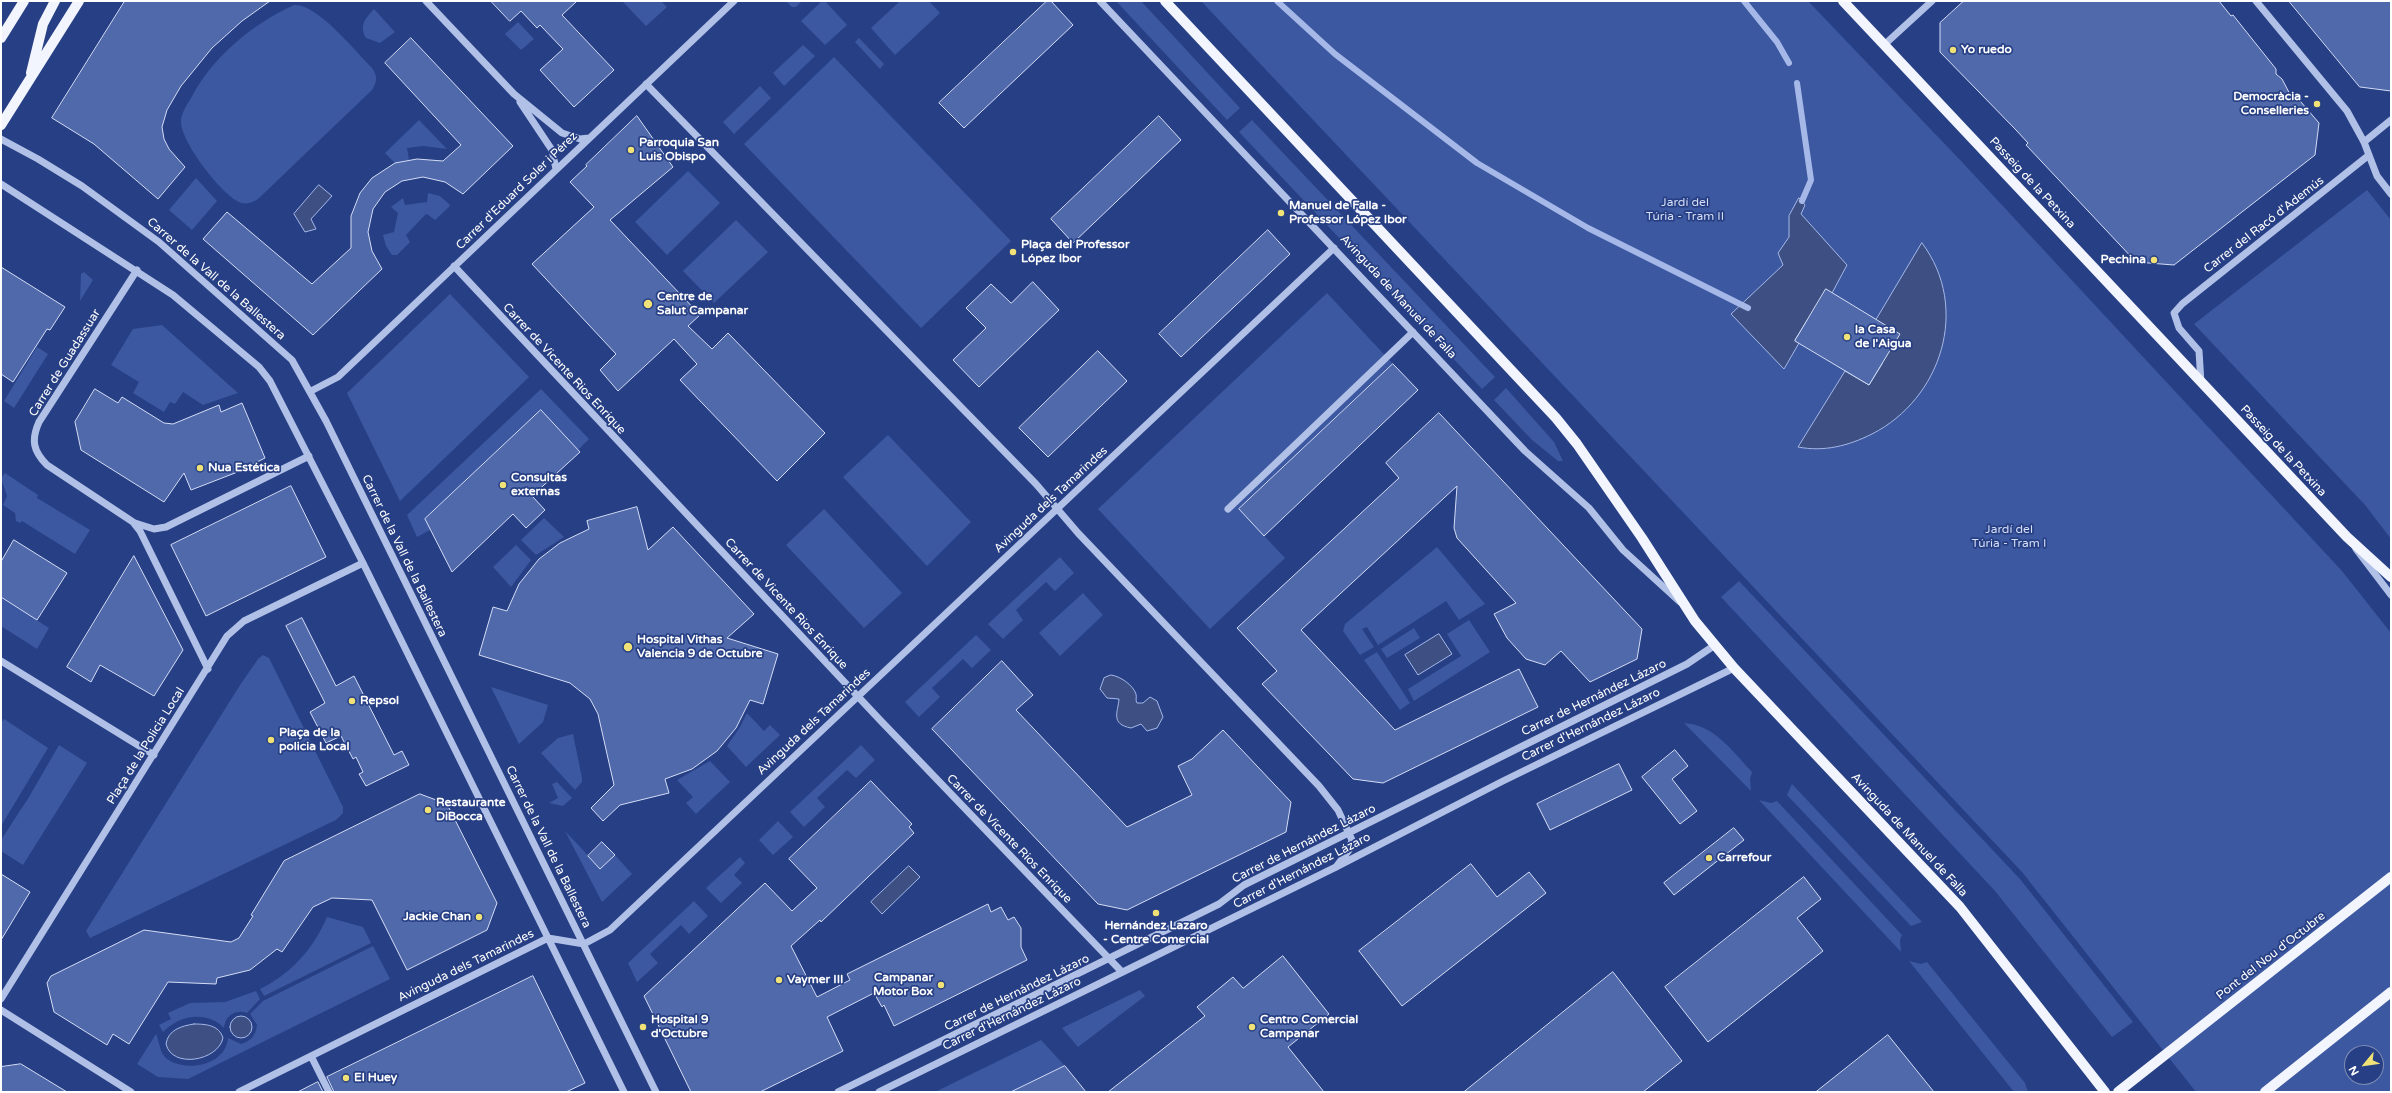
<!DOCTYPE html>
<meta charset="utf-8">
<style>
body{margin:0}
#map{position:relative;width:2392px;height:1093px;overflow:hidden;background:#273f84;font-family:"Varela Round",sans-serif}
canvas{display:block}
.frame{position:absolute;inset:0;border:2px solid #fff;pointer-events:none}
.north{position:absolute;left:2344px;top:1045px;width:40px;height:40px;box-sizing:border-box;background:#273f84;border:1px solid #7d8cb5;border-radius:50%;rotate:241deg;font-size:11px;font-weight:700;line-height:16px;text-align:center;color:#fff}
.north::after{content:'';display:block;margin:auto;width:14px;height:18px;background:#f0e276;clip-path:polygon(50% 0,100% 100%,50% 72%,0 100%)}
</style>
<div id="map">
<canvas width="2392" height="1093"></canvas>
<div class="frame"></div>
<div class="north">N</div>
</div>
<script>
const context = document.querySelector('canvas').getContext('2d');
context.lineJoin = 'round';
function fillPath(path, color) { context.fillStyle = color; context.fill(path, 'evenodd'); }
function trace(path, color, width, dash) { context.strokeStyle = color; context.lineWidth = width; context.lineCap = dash ? 'butt' : 'round'; context.setLineDash(dash || []); context.stroke(path); }
function write(font, color, halo, rows, align = 'center') {
  context.font = font + ' "Varela Round",sans-serif'; context.lineWidth = 3.5; context.setLineDash([]); context.textBaseline = 'middle'; context.strokeStyle = halo; context.fillStyle = color; for (const [text, x, y, turn = 0] of rows) {
    context.save(); context.translate(x, y); context.rotate((+turn || 0) * Math.PI / 180); context.textAlign = isNaN(turn) ? turn : align; if (halo) context.strokeText(text, 0, 0); context.fillText(text, 0, 0); context.restore();
  }
}
const green = new Path2D(`
 M 622,1 L 661,1 L 667,7 L 646,26 Z
 M 786,1 L 802,1 L 796,7 L 792,7 Z
 M 822,1 L 825,1 L 847,25 L 825,45 L 801,21 Z
 M 900,1 L 929,1 L 940,13 L 895,55 L 871,28 Z
 M 1116,1 L 1141,1 L 1240,108 L 1227,120 Z
 M 1201,1 L 1808,1 L 1962,162 L 2342,571 L 2391,633 L 2391,1092 L 2196,1092 L 2022,872 ZM 2352,1053 L 2376,1053 L 2376,1077 L 2352,1077 Z
 M 294,5 C 317,3 356,52 372,68 C 378,76 377,82 372,90 L 258,199 C 252,203 246,205 239,202 C 221,194 181,142 181,122 C 181,114 186,106 190,100 C 211,58 252,24 294,5 Z
 M 374,9 L 395,32 L 380,43 L 366,38 C 359,25 365,19 374,9 Z
 M 518,22 L 534,39 L 521,50 L 505,34 Z
 M 859,38 L 884,64 L 880,69 L 855,42 Z
 M 803,45 L 815,56 L 784,86 L 773,73 Z
 M 834,57 L 1011,241 L 921,328 L 744,144 Z
 M 760,86 L 771,98 L 734,134 L 723,122 Z
 M 419,120 L 447,149 L 423,146 L 407,148 L 409,160 L 395,163 L 385,153 Z
 M 1252,120 L 1495,377 L 1482,389 L 1239,132 Z
 M 688,171 L 720,203 L 667,255 L 635,222 Z
 M 196,178 L 217,201 L 192,230 L 169,210 Z
 M 2367,190 L 2391,220 L 2391,539 L 2365,505 L 2194,324 Z
 M 428,193 L 440,196 L 450,205 L 449,207 L 435,220 L 427,214 L 425,215 L 406,235 L 410,242 L 397,255 L 392,255 L 386,246 L 383,235 L 394,232 L 398,213 L 391,207 L 403,198 L 405,205 L 427,202 Z
 M 736,220 L 768,252 L 714,303 L 683,271 Z
 M 84,272 L 93,280 L 80,301 L 81,274 Z
 M 1327,293 L 1393,364 L 1239,509 L 1285,558 L 1210,629 L 1098,509 Z
 M 450,294 L 529,377 L 400,501 L 347,393 Z
 M 162,325 L 238,393 L 203,405 L 183,392 L 175,404 L 170,402 L 164,412 L 133,393 L 139,382 L 111,365 L 133,329 Z
 M 37,347 L 48,354 L 14,408 L 4,401 Z
 M 1506,388 L 1554,442 L 1563,461 L 1558,461 L 1532,440 L 1494,400 Z
 M 541,389 L 589,439 L 578,450 L 417,537 L 407,515 Z
 M 888,435 L 971,522 L 927,566 L 843,477 Z
 M 5,473 L 38,495 L 37,498 L 90,530 L 75,554 L 22,521 L 20,523 L 16,521 L 15,513 L 3,505 L 7,496 L 1,478 Z
 M 824,509 L 902,593 L 864,628 L 786,545 Z
 M 544,518 L 564,537 L 536,555 L 521,540 Z
 M 516,545 L 531,560 L 511,587 L 493,567 Z
 M 1437,547 L 1485,604 L 1459,620 L 1446,601 L 1378,645 L 1367,627 L 1362,629 L 1374,647 L 1360,655 L 1343,631 L 1345,624 Z
 M 1060,557 L 1074,573 L 1055,591 L 1046,582 L 1016,610 L 1023,620 L 1003,639 L 988,624 Z
 M 1739,581 L 2020,879 L 2133,1022 L 2112,1037 L 1995,891 L 1721,597 Z
 M 1083,593 L 1103,615 L 1060,656 L 1039,633 Z
 M 1,597 L 49,628 L 37,649 L 1,626 Z
 M 1469,620 L 1490,652 L 1414,701 L 1408,689 L 1461,656 L 1447,634 Z
 M 1414,628 L 1420,638 L 1387,658 L 1381,649 Z
 M 976,635 L 991,650 L 972,668 L 963,659 L 932,688 L 940,697 L 919,717 L 905,702 Z
 M 1377,652 L 1410,703 L 1400,710 L 1364,660 Z
 M 263,655 L 269,658 L 343,807 L 343,813 L 336,820 L 90,938 L 86,931 L 240,685 L 258,659 Z
 M 491,687 L 548,705 L 543,722 L 519,744 Z
 M 747,713 L 764,731 L 770,725 L 780,735 L 746,767 L 727,746 L 740,727 Z
 M 4,719 L 48,748 L 1,826 L 1,723 Z
 M 1684,723 C 1715,725 1732,751 1752,772 L 1750,779 L 1751,791 Z
 M 573,734 L 582,778 L 582,782 L 575,790 L 541,753 L 558,738 Z
 M 59,745 L 87,763 L 23,865 L 1,851 L 1,840 L 29,797 Z
 M 861,745 L 875,760 L 856,778 L 847,770 L 817,798 L 825,807 L 804,827 L 790,812 Z
 M 710,761 L 730,782 L 696,814 L 686,803 L 693,797 L 677,780 Z
 M 557,782 L 572,798 L 563,806 L 549,803 L 558,798 L 552,784 Z
 M 1792,784 L 1922,922 L 1911,926 L 1787,795 Z
 M 1759,800 L 1771,803 L 1777,801 L 1902,935 L 1900,940 L 1901,952 Z
 M 778,821 L 793,837 L 773,855 L 759,840 Z
 M 565,831 L 600,868 L 615,855 L 632,874 L 602,902 Z
 M 740,857 L 745,863 L 734,875 L 742,883 L 721,903 L 706,888 Z
 M 694,901 L 708,916 L 689,934 L 681,925 L 650,954 L 658,963 L 637,982 L 628,963 Z
 M 327,917 L 363,927 L 371,943 L 264,996 L 260,989 C 292,973 313,949 327,917 Z
 M 373,946 L 390,979 L 188,1079 L 158,1077 L 137,1064 L 156,1034 C 160,1043 159,1052 167,1059 C 187,1073 226,1065 228,1038 L 241,1044 C 251,1041 256,1035 257,1025 L 250,1014 L 263,1001 Z
 M 1909,961 L 1921,964 L 1927,962 L 2025,1083 L 2028,1092 L 2014,1092 Z
 M 1140,990 L 1145,996 L 1078,1047 L 1062,1028 Z
 M 256,991 L 260,999 L 247,1013 C 235,1009 225,1016 224,1028 C 207,1010 179,1015 163,1032 L 159,1025 L 171,1019 L 168,1013 L 190,1003 L 225,1002 Z
 M 1041,1040 L 1065,1066 L 1011,1092 L 935,1092 Z`);
const water = new Path2D(`
 M 319,185 L 332,196 L 311,219 L 316,229 L 305,232 L 294,214 Z
 M 1799,198 L 1805,205 L 1801,214 L 1847,265 L 1832,293 L 1807,321 L 1795,340 L 1799,343 L 1784,369 L 1731,314 L 1783,265 L 1778,253 L 1789,237 L 1789,216 Z
 M 1922,243 C 1971,308 1941,399 1872,434 C 1848,446 1824,452 1798,447 L 1845,371 L 1869,385 L 1882,364 L 1876,320 Z
 M 1439,634 L 1452,654 L 1418,675 L 1405,655 Z
 M 1111,675 C 1120,676 1133,685 1136,694 C 1137,698 1135,700 1137,703 L 1143,703 L 1150,697 L 1157,701 L 1163,717 L 1157,728 L 1147,731 L 1141,724 L 1131,728 C 1110,724 1118,712 1119,699 L 1107,698 L 1100,689 L 1104,678 Z
 M 909,866 L 920,877 L 882,914 L 871,902 Z
 M230 1027a11 11 0 1 1 22 0a11 11 0 1 1-22 0Z
 M 194,1024 C 206,1024 219,1025 223,1038 C 218,1061 172,1069 166,1044 C 168,1030 181,1026 194,1024 Z`);
const stream = new Path2D(`
 M 1277,1 L 1335,54 L 1477,163 L 1588,228 L 1748,308
 M 1744,1 L 1777,42 L 1789,63
 M 1797,83 L 1811,180 L 1802,201`);
const building = new Path2D(`
 M 125,1 L 270,1 L 242,21 L 212,48 L 181,86 L 167,110 L 162,127 L 164,139 L 169,149 L 185,167 L 158,199 L 94,144 L 52,118 Z
 M 491,1 L 577,1 L 562,15 L 614,70 L 574,107 L 540,70 L 563,49 L 540,25 L 537,28 L 521,11 L 510,21 Z
 M 1047,1 L 1051,1 L 1073,25 L 964,128 L 939,103 Z
 M 1964,1 L 2219,1 L 2231,16 L 2233,15 L 2276,69 L 2276,74 L 2282,79 L 2292,98 L 2295,95 L 2319,123 L 2315,155 L 2174,265 L 2136,262 L 2026,145 L 2028,143 L 2016,130 L 1940,52 L 1940,23 Z
 M 2289,1 L 2391,1 L 2391,91 L 2360,87 Z
 M 411,38 L 513,146 L 463,194 L 445,182 L 423,177 L 402,181 L 385,192 L 373,209 L 368,232 L 372,251 L 382,269 L 313,335 L 203,239 L 227,212 L 312,284 L 351,248 L 351,216 L 360,193 L 372,178 L 395,163 L 417,159 L 443,161 L 461,145 L 385,63 Z
 M 637,116 L 673,167 L 610,220 L 700,315 L 688,326 L 712,349 L 728,333 L 825,433 L 777,481 L 680,380 L 697,364 L 674,339 L 618,391 L 600,370 L 616,354 L 532,264 L 594,207 L 570,182 L 587,166 L 586,165 Z
 M 1159,116 L 1181,140 L 1073,243 L 1051,219 Z
 M 1268,230 L 1290,254 L 1181,357 L 1159,334 Z
 M 1,267 L 65,307 L 50,330 L 47,329 L 13,382 L 1,374 Z
 M 1033,282 L 1059,310 L 979,387 L 953,360 L 986,328 L 966,308 L 991,284 L 1011,303 Z
 M 1826,289 L 1900,334 L 1869,385 L 1795,341 Z
 M 1098,351 L 1127,381 L 1048,457 L 1019,428 Z
 M 1393,364 L 1418,390 L 1264,536 L 1239,509 Z
 M 95,389 L 118,403 L 122,397 L 164,423 L 173,424 L 219,405 L 221,412 L 242,403 L 265,458 L 235,473 L 191,490 L 184,473 L 164,502 L 81,450 L 75,422 Z
 M 541,410 L 580,452 L 532,496 L 545,510 L 526,528 L 513,514 L 452,572 L 425,519 Z
 M 1439,413 L 1642,629 L 1637,659 L 1590,682 L 1561,651 L 1545,665 L 1526,659 L 1507,638 L 1494,614 L 1516,603 L 1457,538 L 1454,528 L 1457,486 L 1301,630 L 1395,730 L 1519,669 L 1538,707 L 1383,783 L 1353,779 L 1262,684 L 1277,671 L 1237,628 L 1399,478 L 1386,463 Z
 M 291,486 L 326,557 L 206,616 L 171,545 Z
 M 637,507 L 648,550 L 673,527 L 754,614 L 727,638 L 778,654 L 763,704 L 750,700 L 736,728 L 717,751 L 692,769 L 665,779 L 669,793 L 620,805 L 603,821 L 591,808 L 614,785 L 598,714 L 590,699 L 570,683 L 479,655 L 493,607 L 507,611 L 519,584 L 539,559 L 560,543 L 589,529 L 587,521 Z
 M 14,540 L 67,573 L 37,620 L 1,597 L 1,562 Z
 M 134,556 L 183,650 L 154,696 L 100,665 L 91,682 L 67,667 Z
 M 302,618 L 336,686 L 354,676 L 394,755 L 402,751 L 409,765 L 366,786 L 359,774 L 363,772 L 356,757 L 353,759 L 341,736 L 326,743 L 310,712 L 325,703 L 286,626 Z
 M 1002,661 L 1033,695 L 1016,710 L 1127,827 L 1192,795 L 1178,766 L 1192,759 L 1223,730 L 1291,802 L 1286,832 L 1127,910 L 1098,904 L 932,729 Z
 M 1675,750 L 1688,766 L 1672,779 L 1697,811 L 1680,824 L 1642,777 Z
 M 1619,764 L 1632,790 L 1550,830 L 1537,804 Z
 M 871,781 L 912,824 L 909,827 L 914,833 L 821,922 L 820,920 L 791,946 L 817,997 L 850,980 L 847,974 L 988,904 L 991,912 L 1001,907 L 1008,920 L 1014,917 L 1021,928 L 1021,947 L 1027,960 L 894,1026 L 884,1005 L 882,1007 L 874,993 L 827,1017 L 843,1051 L 760,1092 L 691,1092 L 644,996 L 765,883 L 792,911 L 817,888 L 789,859 Z
 M 420,794 L 447,804 L 497,903 L 487,930 L 407,970 L 372,900 L 332,898 L 313,907 L 282,952 L 277,949 L 250,970 L 217,978 L 216,984 L 168,982 L 129,1044 L 113,1034 L 107,1045 L 54,1012 L 47,983 L 51,976 L 144,930 L 231,942 L 239,938 L 253,916 L 251,915 L 284,861 Z
 M 1734,828 L 1744,840 L 1674,895 L 1664,883 Z
 M 602,842 L 615,855 L 600,869 L 588,856 Z
 M 1471,864 L 1497,897 L 1529,872 L 1546,893 L 1402,1006 L 1359,951 Z
 M 1,874 L 30,892 L 1,940 Z
 M 1804,877 L 1821,899 L 1797,918 L 1823,951 L 1708,1042 L 1665,987 Z
 M 1283,956 L 1329,1014 L 1288,1047 L 1324,1092 L 1108,1092 L 1205,1016 L 1197,1007 L 1233,977 L 1243,988 Z
 M 1613,972 L 1682,1061 L 1643,1092 L 1464,1092 Z
 M 533,976 L 585,1083 L 566,1092 L 334,1092 L 327,1077 Z
 M 1888,1035 L 1934,1092 L 1816,1092 Z
 M 21,1064 L 67,1092 L 1,1092 L 1,1067 Z
 M 1065,1066 L 1086,1092 L 1011,1092 Z
 M 318,1082 L 323,1092 L 298,1092 Z`);
const minor = new Path2D(`
 M 426,1 L 514,94 L 562,133 L 580,139 L 589,138
 M 1100,1 L 1525,451 L 1589,508 L 1623,550 L 1680,602
 M 2256,1 L 2347,111 L 2364,142 L 2377,176 L 2391,194
 M 1884,45 L 1932,1
 M 646,84 L 1036,484 L 1078,533 L 1319,786 L 1338,810 L 1352,840 L 1349,850 L 1336,867
 M 520,102 L 552,150 L 556,169
 M 1,139 L 38,159 L 82,186 L 159,242 L 292,360 L 326,421 L 656,1092
 M 2364,142 L 2391,120
 M 1,184 L 173,295 L 259,367 L 270,381 L 363,563 L 624,1092
 M 454,266 L 880,720 L 1122,972
 M 137,270 L 39,422 C 31,440 33,451 47,465 L 133,522 L 140,531 L 208,669
 M 2201,383 L 2199,351 L 2179,328 L 2174,313 L 2182,304 L 2369,155
 M 311,391 L 338,377 L 734,1
 M 1228,509 L 1413,332
 M 135,523 L 154,529 L 166,527 L 309,456
 M 2356,549 L 2391,595
 M 1,661 L 154,755
 M 1,999 L 227,636 L 244,621 L 363,563
 M 1,1010 L 131,1092
 M 311,1056 L 329,1092
 M 239,1092 L 548,938 L 584,944 L 610,930 L 1334,248
 M 838,1092 L 1219,904 L 1244,885 L 1687,664 L 1715,645
 M 879,1092 L 1336,867 L 1503,781 L 1734,668`);
const major = new Path2D(`
 M 1165,1 L 1556,418 L 1577,444 L 1642,538 L 1695,621 L 1734,668 L 1960,907 L 2105,1092
 M 1843,1 L 2347,537 L 2391,577
 M 1,38 L 24,1
 M 31,73 L 43,24 L 55,1
 M 1,125 L 79,1
 M 2118,1092 L 2391,877
 M 2265,1092 L 2391,992`);
const markers = [
 [1953,50,4,"#f0e276"],
 [2317,104,4,"#f0e276"],
 [631,150,4,"#f0e276"],
 [1281,213,4,"#f0e276"],
 [1013,252,4,"#f0e276"],
 [2154,260,4,"#f0e276"],
 [648,304,5,"#f0e276"],
 [1847,337,4,"#f0e276"],
 [200,468,4,"#f0e276"],
 [503,485,4,"#f0e276"],
 [628,647,5,"#f0e276"],
 [352,701,4,"#f0e276"],
 [271,740,4,"#f0e276"],
 [428,810,4,"#f0e276"],
 [1709,858,4,"#f0e276"],
 [1156,913,4,"#f0e276"],
 [479,917,4,"#f0e276"],
 [779,980,4,"#f0e276"],
 [941,985,4,"#f0e276"],
 [643,1027,4,"#f0e276"],
 [1252,1027,4,"#f0e276"],
 [346,1078,4,"#f0e276"]
];
const poiNames = [
 ["Yo ruedo",1961,50],
 ["Democràcia -",2309,97,"right"],
 ["Conselleries",2309,111,"right"],
 ["Parroquia San",639,143],
 ["Luis Obispo",639,157],
 ["Manuel de Falla -",1289,206],
 ["Professor López Ibor",1289,220],
 ["Plaça del Professor",1021,245],
 ["López Ibor",1021,259],
 ["Pechina",2146,260,"right"],
 ["Centre de",657,297],
 ["Salut Campanar",657,311],
 ["la Casa",1855,330],
 ["de l'Aigua",1855,344],
 ["Nua Estética",208,468],
 ["Consultas",511,478],
 ["externas",511,492],
 ["Hospital Vithas",637,640],
 ["Valencia 9 de Octubre",637,654],
 ["Repsol",360,701],
 ["Plaça de la",279,733],
 ["policia Local",279,747],
 ["Restaurante",436,803],
 ["DiBocca",436,817],
 ["Carrefour",1717,858],
 ["Jackie Chan",471,917,"right"],
 ["Hernández Lazaro",1156,926,"center"],
 ["- Centre Comercial",1156,940,"center"],
 ["Campanar",933,978,"right"],
 ["Motor Box",933,992,"right"],
 ["Vaymer III",787,980],
 ["Hospital 9",651,1020],
 ["d'Octubre",651,1034],
 ["Centro Comercial",1260,1020],
 ["Campanar",1260,1034],
 ["El Huey",354,1078]
];
const streetNames = [
 ["Passeig de la Petxina",2032,183,47],
 ["Carrer d'Eduard Soler i Pérez",517,191,-44],
 ["Carrer del Racó d'Ademús",2264,225,-38],
 ["Carrer de la Vall de la Ballestera",216,279,41],
 ["Avinguda de Manuel de Falla",1398,297,47],
 ["Carrer de Guadassuar",65,363,-58],
 ["Carrer de Vicente Rios Enrique",564,369,47],
 ["Passeig de la Petxina",2283,451,47],
 ["Avinguda dels Tamarindes",1051,500,-43],
 ["Carrer de la Vall de la Ballestera",404,556,64],
 ["Carrer de Vicente Rios Enrique",786,604,47],
 ["Carrer de Hernández Lázaro",1594,698,-26],
 ["Avinguda dels Tamarindes",814,722,-43],
 ["Carrer d'Hernández Lázaro",1591,725,-26],
 ["Plaça de la Policia Local",146,746,-58],
 ["Avinguda de Manuel de Falla",1909,835,47],
 ["Carrer de Vicente Rios Enrique",1009,839,46],
 ["Carrer de Hernández Lázaro",1304,844,-27],
 ["Carrer de la Vall de la Ballestera",548,847,64],
 ["Carrer d'Hernández Lázaro",1302,871,-27],
 ["Pont del Nou d'Octubre",2271,956,-38],
 ["Avinguda dels Tamarindes",466,966,-26],
 ["Carrer de Hernández Lázaro",1017,993,-26],
 ["Carrer d'Hernández Lázaro",1012,1014,-26]
];
const parkNames = [
 ["Jardí del",1685,203],
 ["Túria - Tram II",1685,217],
 ["Jardí del",2009,530],
 ["Túria - Tram I",2009,544]
];
fillPath(green, '#3c58a0');
fillPath(water, '#3e5083');
trace(water, '#a5b8e8', 1);
trace(stream, '#a5b8e8', 6);
fillPath(building, '#5069ab');
trace(building, '#d4ddf6', 1);
trace(minor, '#b1c0e7', 7);
trace(major, '#f2f5fe', 10);
for (const [x, y, r, color] of markers) { const dot = new Path2D(); dot.arc(x, y, r, 0, 2 * Math.PI); context.fillStyle = color; context.fill(dot); trace(dot, '#273f84', 1.5); }
write('bold 12px', '#fff', '#273f84', poiNames, 'left');
write('12px', '#fff', '#273f84', streetNames);
write('12px', '#d4ddf6', '#273f84', parkNames);
</script>
